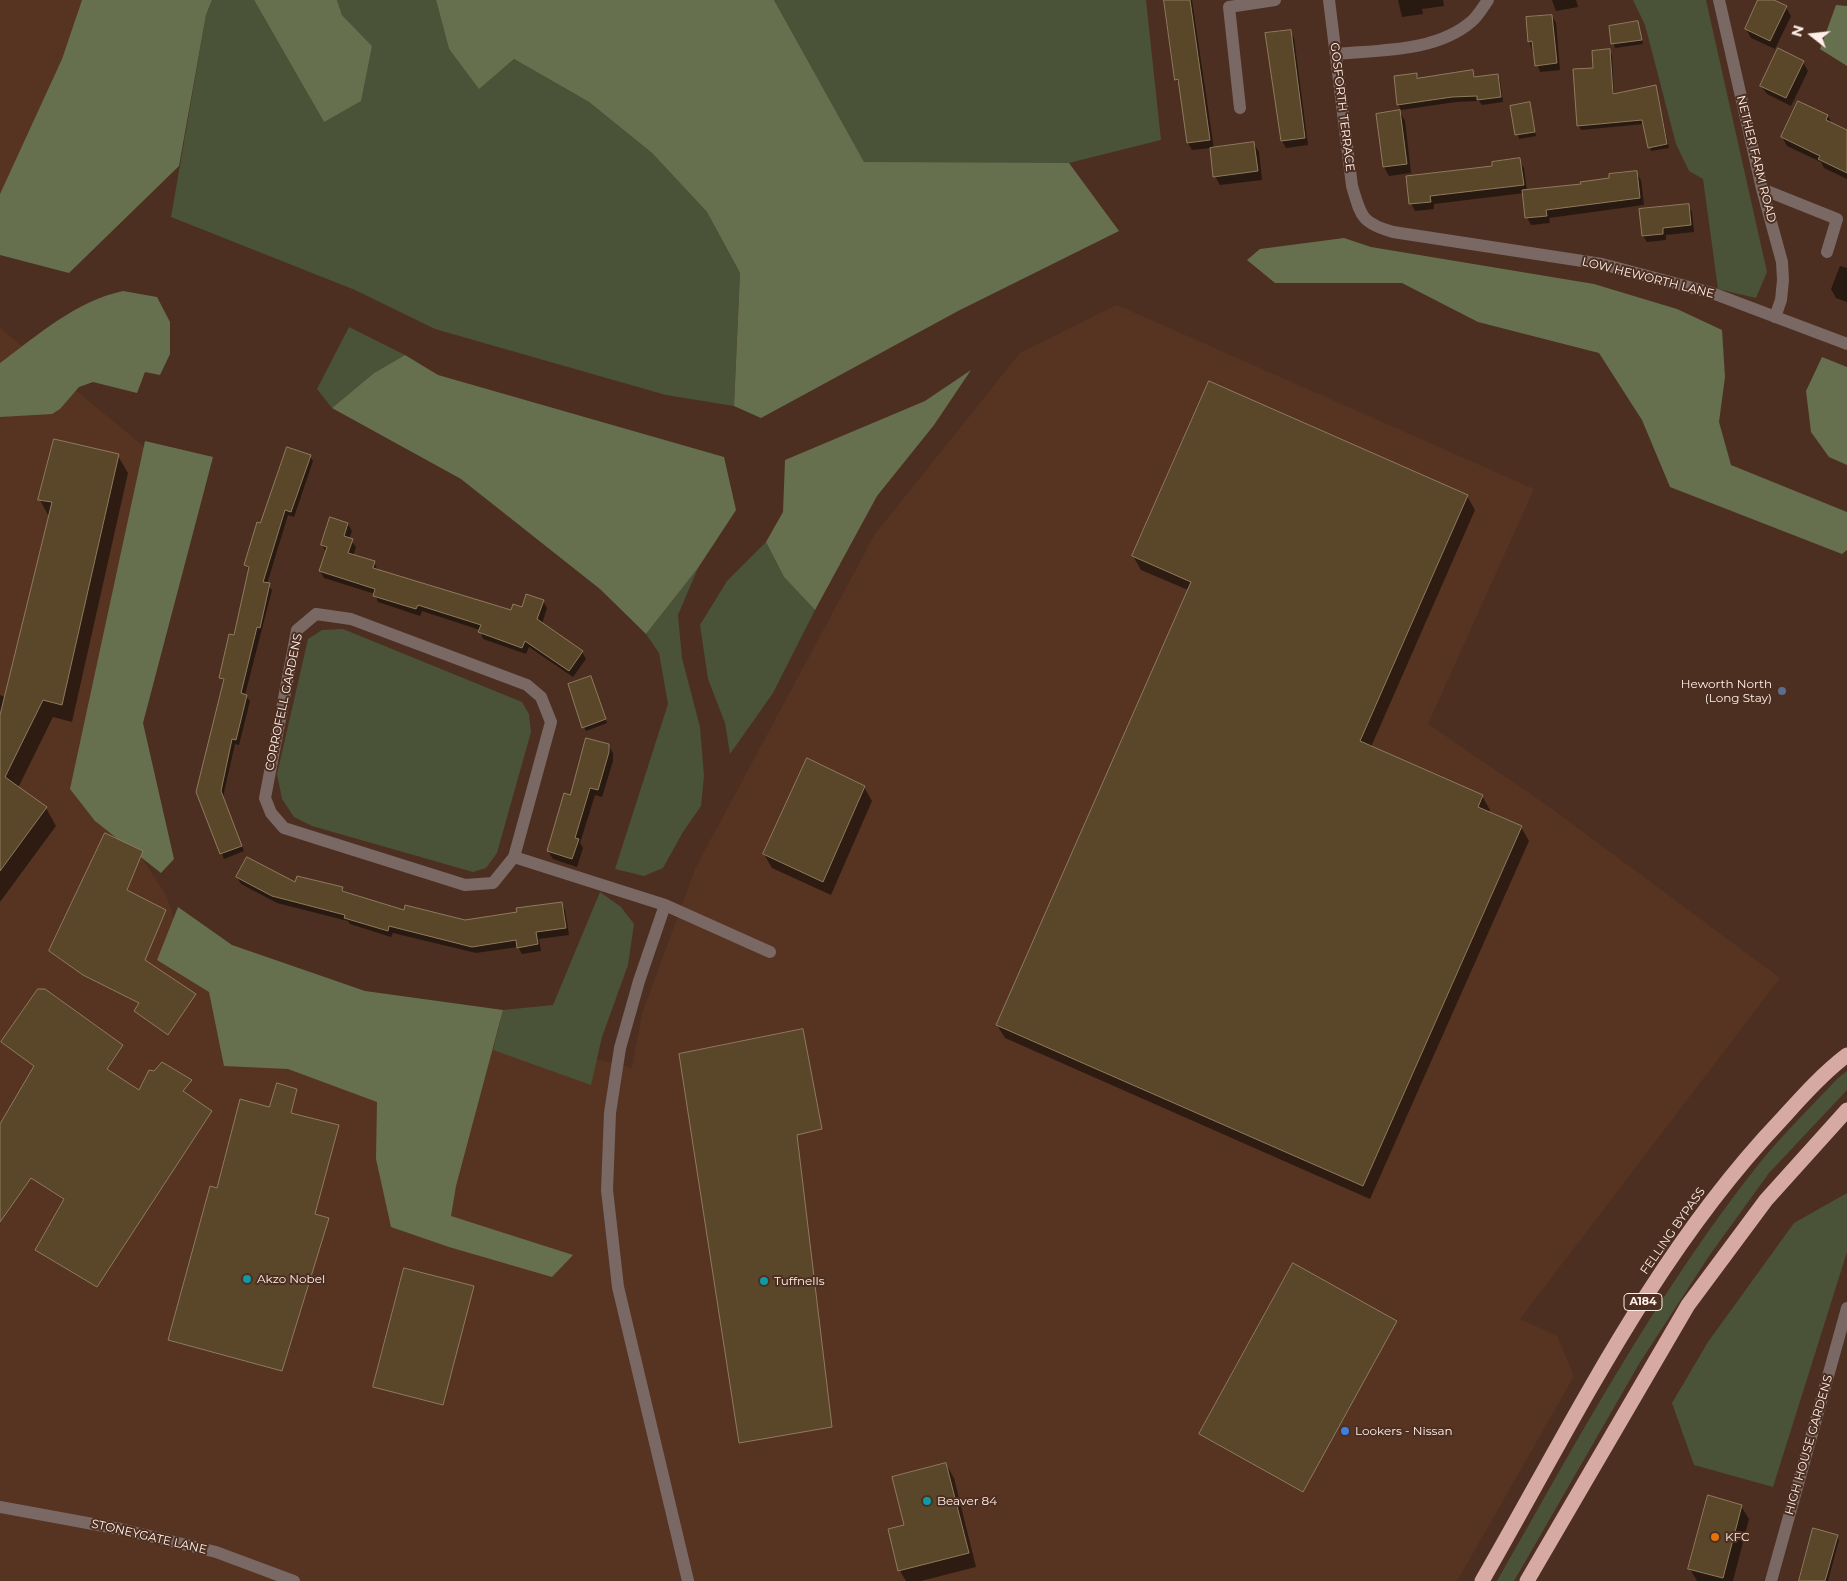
<!DOCTYPE html>
<style>
body{margin:0}
#map{position:relative;width:1847px;height:1581px;overflow:hidden;background:#4c2f21;font-family:Montserrat,sans-serif}
canvas{display:block}
.north{position:absolute;left:1787px;top:10px;width:50px;height:50px;-webkit-text-stroke:4px #4c2f21;paint-order:stroke;rotate:286deg;font-size:14px;font-weight:700;line-height:20px;text-align:center;color:#ffefe8}
.north::after{content:'';display:block;margin:auto;width:18px;height:22px;background:#ffefe8;clip-path:polygon(50% 0,100% 100%,50% 72%,0 100%)}
</style>
<div id="map">
<canvas width="1847" height="1581"></canvas>
<div class="north">N</div>
</div>
<script>
const context = document.querySelector('canvas').getContext('2d');
context.lineJoin = 'round';
function fillPath(path, color) { context.fillStyle = color; context.fill(path, 'evenodd'); }
function trace(path, color, width, dash) { context.strokeStyle = color; context.lineWidth = width; context.lineCap = dash ? 'butt' : 'round'; context.setLineDash(dash || []); context.stroke(path); }
function write(font, color, halo, rows, align = 'center') {
  context.font = font + ' Montserrat,sans-serif'; context.lineWidth = 4; context.setLineDash([]); context.textBaseline = 'middle'; context.strokeStyle = halo; context.fillStyle = color; for (const [text, x, y, turn = 0] of rows) {
    context.save(); context.translate(x, y); context.rotate((+turn || 0) * Math.PI / 180); context.textAlign = isNaN(turn) ? turn : align; if (halo) context.strokeText(text, 0, 0); context.fillText(text, 0, 0); context.restore();
  }
}
const built = new Path2D(`
 M 0,0 L 82,0 L 62,59 L 0,194 Z
 M 1117,305 L 1534,489 L 1428,724 L 1548,806 L 1780,978 L 1520,1319 L 1557,1336 L 1574,1376 L 1457,1581 L 0,1581 L 0,328 L 147,449 L 85,770 L 167,897 L 184,953 L 632,1068 L 642,1014 L 696,867 L 875,534 L 1020,353 Z`);
const green = new Path2D(`
 M 212,0 L 254,0 L 324,122 L 372,46 L 342,15 L 337,0 L 436,0 L 449,49 L 479,88 L 514,59 L 589,102 L 652,153 L 707,212 L 740,273 L 734,406 L 666,395 L 435,329 L 355,290 L 171,217 L 206,15 Z
 M 774,0 L 1146,0 L 1161,140 L 1069,163 L 864,163 Z
 M 1633,0 L 1706,0 L 1767,272 L 1756,298 L 1718,289 L 1703,179 L 1689,171 L 1676,144 L 1645,25 Z
 M 349,327 L 405,355 L 374,373 L 332,408 L 317,389 Z
 M 766,542 L 784,577 L 815,610 L 773,693 L 730,754 L 725,723 L 708,679 L 700,625 L 727,581 Z
 M 698,568 L 678,615 L 682,658 L 700,727 L 704,776 L 701,806 L 683,832 L 663,868 L 644,876 L 615,869 L 668,704 L 659,653 L 646,634 Z
 M 343,629 L 522,702 L 529,714 L 531,732 L 497,853 L 486,868 L 473,872 L 312,826 L 294,817 L 282,799 L 277,774 L 308,639 L 322,630 Z
 M 600,892 L 621,907 L 634,924 L 628,965 L 602,1037 L 591,1085 L 493,1050 L 503,1010 L 553,1005 Z
 M 1847,1071 L 1847,1090 L 1769,1173 L 1709,1256 L 1639,1364 L 1514,1581 L 1497,1581 C 1578,1439 1656,1294 1758,1165 C 1782,1135 1811,1107 1837,1079 Z
 M 1847,1193 L 1847,1252 L 1773,1487 L 1694,1465 L 1672,1403 L 1708,1342 L 1794,1223 Z`);
const forest = new Path2D(`
 M 82,0 L 212,0 L 206,15 L 179,166 L 69,273 L 0,255 L 0,194 L 62,59 Z
 M 254,0 L 337,0 L 342,15 L 372,46 L 361,101 L 324,122 Z
 M 436,0 L 774,0 L 864,162 L 1069,163 L 1119,231 L 958,311 L 761,418 L 734,406 L 740,273 L 707,212 L 652,153 L 589,102 L 514,59 L 479,89 L 449,49 Z
 M 1836,5 L 1847,6 L 1847,66 L 1820,49 Z
 M 1344,238 L 1371,247 L 1594,284 L 1677,309 L 1722,330 L 1725,377 L 1719,422 L 1731,465 L 1847,512 L 1847,550 L 1842,554 L 1670,487 L 1642,420 L 1599,353 L 1478,322 L 1402,283 L 1275,283 L 1247,260 L 1260,249 Z
 M 123,291 L 157,297 L 170,322 L 170,354 L 160,375 L 145,372 L 137,393 L 93,382 L 79,387 L 60,409 L 52,414 L 0,417 L 0,363 C 38,335 76,301 123,291 Z
 M 405,355 L 438,375 L 724,457 L 736,510 L 698,568 L 646,634 L 600,589 L 461,479 L 332,408 L 374,373 Z
 M 1822,357 L 1847,367 L 1847,465 L 1829,457 L 1811,432 L 1806,391 Z
 M 971,370 L 934,425 L 877,496 L 815,610 L 784,577 L 766,542 L 783,512 L 785,460 L 925,401 Z
 M 145,441 L 213,457 L 143,723 L 174,859 L 161,873 L 95,821 L 70,789 Z
 M 178,907 L 232,945 L 365,991 L 503,1010 L 456,1186 L 451,1216 L 573,1255 L 552,1277 L 449,1247 L 391,1227 L 376,1159 L 377,1102 L 288,1069 L 224,1066 L 209,992 L 157,960 Z`);
const shadow = new Path2D(`
 M 1165,0 L 1192,0 L 1214,149 L 1254,144 L 1259,152 L 1262,180 L 1220,185 L 1215,176 L 1211,148 L 1192,150 L 1188,143 L 1180,87 L 1176,79 Z
 M 1398,0 L 1443,0 L 1444,6 L 1422,9 L 1423,14 L 1402,17 Z
 M 1552,0 L 1576,0 L 1578,7 L 1556,11 Z
 M 1760,0 L 1771,0 L 1786,7 L 1791,16 L 1775,49 L 1751,38 L 1746,29 Z
 M 1552,16 L 1556,23 L 1560,70 L 1540,72 L 1529,41 Z
 M 1638,22 L 1643,44 L 1615,48 L 1610,27 Z
 M 1290,32 L 1294,38 L 1308,145 L 1286,148 L 1282,141 Z
 M 1609,51 L 1612,55 L 1614,95 L 1656,87 L 1669,148 L 1651,151 L 1644,124 L 1581,130 L 1579,126 L 1595,69 Z
 M 1803,62 L 1808,71 L 1791,106 L 1767,94 L 1761,86 Z
 M 1473,72 L 1476,78 L 1497,75 L 1500,80 L 1503,102 L 1482,105 L 1479,101 L 1456,102 L 1401,110 L 1398,104 L 1416,74 L 1419,79 Z
 M 1798,103 L 1828,116 L 1832,124 L 1847,131 L 1847,179 L 1824,168 L 1821,162 L 1787,146 L 1782,137 Z
 M 1529,104 L 1536,136 L 1519,139 L 1512,107 Z
 M 1400,112 L 1405,121 L 1411,173 L 1389,176 L 1384,167 L 1377,115 Z
 M 1519,160 L 1524,168 L 1527,191 L 1582,185 L 1636,172 L 1641,180 L 1644,205 L 1549,218 L 1550,223 L 1531,225 L 1527,217 L 1524,193 L 1434,204 L 1434,209 L 1415,211 L 1411,203 L 1494,167 Z
 M 1688,206 L 1692,212 L 1694,232 L 1666,235 L 1666,240 L 1647,242 L 1643,236 Z
 M 1840,266 L 1847,268 L 1847,302 L 1836,298 L 1831,289 Z
 M 1210,383 L 1467,496 L 1475,510 L 1371,747 L 1482,796 L 1490,810 L 1489,813 L 1521,827 L 1529,841 L 1370,1199 L 1005,1038 L 997,1025 L 1188,590 L 1141,570 L 1133,556 Z
 M 118,456 L 128,473 L 72,722 L 53,717 L 18,788 L 46,808 L 56,826 L 0,902 L 0,695 L 5,697 L 49,517 L 40,500 Z
 M 310,456 L 313,461 L 294,517 L 288,515 L 267,584 L 272,590 L 245,695 L 250,701 L 239,745 L 235,744 L 223,797 L 244,851 L 224,859 L 197,792 L 224,683 L 221,677 L 235,637 L 249,571 L 246,565 L 261,524 Z
 M 348,524 L 352,531 L 349,539 L 356,547 L 353,556 L 374,562 L 378,571 L 512,611 L 543,601 L 547,608 L 542,624 L 582,652 L 586,659 L 573,677 L 529,647 L 526,654 L 483,639 L 480,630 L 422,611 L 420,616 L 378,602 L 375,594 L 324,578 L 320,571 L 326,552 L 322,545 Z
 M 593,682 L 607,723 L 586,731 L 584,727 Z
 M 608,745 L 613,753 L 613,761 L 602,797 L 595,795 L 580,843 L 583,848 L 577,867 L 553,859 L 548,851 L 571,797 Z
 M 864,787 L 872,801 L 831,895 L 772,868 L 764,854 Z
 M 237,877 L 342,888 L 345,893 L 405,912 L 465,921 L 518,913 L 561,903 L 565,910 L 569,935 L 539,939 L 541,951 L 522,954 L 518,947 L 476,953 L 393,933 L 391,937 L 350,924 L 348,921 L 277,903 L 241,884 Z
 M 946,1464 L 954,1478 L 976,1567 L 921,1581 L 906,1581 L 900,1571 L 890,1530 L 905,1526 Z
 M 1741,1506 L 1749,1519 L 1733,1581 L 1697,1581 L 1690,1569 Z
 M 1837,1536 L 1839,1540 L 1828,1581 L 1800,1581 Z`);
const building = new Path2D(`
 M 1164,0 L 1190,0 L 1210,140 L 1187,143 L 1178,79 L 1175,80 Z
 M 1758,0 L 1774,0 L 1787,6 L 1770,41 L 1745,29 Z
 M 1552,15 L 1557,63 L 1535,66 L 1532,41 L 1528,42 L 1526,17 Z
 M 1638,21 L 1642,40 L 1611,44 L 1609,26 Z
 M 1291,30 L 1305,138 L 1281,141 L 1265,33 Z
 M 1778,48 L 1804,61 L 1786,98 L 1760,86 Z
 M 1610,49 L 1613,94 L 1656,85 L 1667,144 L 1648,148 L 1642,120 L 1577,126 L 1573,69 L 1593,68 L 1592,51 Z
 M 1473,70 L 1474,77 L 1498,74 L 1501,97 L 1477,100 L 1477,96 L 1452,97 L 1397,105 L 1394,76 L 1417,73 L 1417,78 Z
 M 1798,101 L 1828,115 L 1826,120 L 1847,130 L 1847,173 L 1818,159 L 1820,156 L 1781,137 Z
 M 1530,102 L 1535,132 L 1515,135 L 1510,106 Z
 M 1400,110 L 1407,164 L 1383,167 L 1376,114 Z
 M 1254,142 L 1258,171 L 1213,177 L 1210,148 Z
 M 1520,158 L 1524,185 L 1430,196 L 1431,202 L 1409,204 L 1406,176 L 1492,166 L 1492,162 Z
 M 1637,171 L 1640,198 L 1546,210 L 1547,216 L 1525,218 L 1522,190 L 1581,184 L 1580,182 L 1609,178 L 1609,174 Z
 M 1689,204 L 1691,225 L 1663,228 L 1663,234 L 1642,236 L 1639,209 Z
 M 1209,381 L 1468,495 L 1360,741 L 1483,795 L 1478,807 L 1522,826 L 1363,1186 L 996,1025 L 1191,582 L 1132,556 Z
 M 54,439 L 119,454 L 62,705 L 43,700 L 5,777 L 47,807 L 0,871 L 0,715 L 52,502 L 38,500 Z
 M 287,447 L 311,455 L 291,512 L 285,510 L 263,582 L 270,583 L 260,628 L 257,627 L 241,693 L 247,695 L 236,740 L 232,739 L 221,791 L 242,846 L 220,854 L 196,792 L 224,679 L 219,678 L 229,634 L 234,635 L 249,567 L 244,565 L 257,522 L 260,523 Z
 M 330,517 L 348,523 L 344,536 L 353,539 L 348,553 L 375,561 L 373,568 L 511,610 L 513,604 L 522,607 L 526,594 L 544,600 L 537,619 L 583,651 L 569,671 L 525,641 L 522,648 L 478,632 L 481,625 L 418,605 L 416,609 L 373,596 L 375,589 L 319,571 L 327,547 L 321,545 Z
 M 591,676 L 606,719 L 582,728 L 568,684 Z
 M 586,738 L 609,744 L 609,752 L 598,790 L 590,788 L 575,838 L 579,839 L 572,859 L 547,851 L 564,793 L 570,795 Z
 M 807,758 L 865,786 L 823,882 L 763,854 Z
 M 105,833 L 143,851 L 127,890 L 166,910 L 145,960 L 196,994 L 168,1035 L 134,1011 L 139,1003 L 83,975 L 49,951 Z
 M 247,857 L 295,882 L 297,876 L 343,887 L 342,891 L 404,910 L 405,905 L 465,920 L 517,912 L 516,908 L 562,902 L 566,928 L 536,932 L 538,944 L 517,948 L 516,940 L 472,947 L 389,926 L 388,931 L 344,918 L 345,915 L 272,896 L 236,877 Z
 M 38,989 L 45,989 L 123,1045 L 107,1069 L 139,1090 L 149,1070 L 154,1071 L 162,1062 L 192,1080 L 183,1091 L 212,1111 L 97,1287 L 35,1250 L 64,1199 L 31,1178 L 0,1222 L 0,1124 L 34,1066 L 1,1042 Z
 M 803,1029 L 822,1129 L 797,1135 L 832,1427 L 739,1443 L 679,1054 Z
 M 277,1083 L 297,1089 L 291,1113 L 339,1125 L 315,1214 L 329,1218 L 282,1371 L 168,1340 L 210,1186 L 217,1188 L 240,1099 L 269,1107 Z
 M 1293,1263 L 1397,1321 L 1303,1492 L 1199,1434 Z
 M 404,1268 L 474,1286 L 443,1405 L 373,1387 Z
 M 946,1463 L 969,1553 L 898,1571 L 888,1529 L 904,1525 L 892,1477 Z
 M 1708,1495 L 1742,1505 L 1723,1578 L 1688,1569 Z
 M 1813,1528 L 1838,1535 L 1827,1574 L 1825,1581 L 1799,1581 Z`);
const minor = new Path2D(`
 M 1329,0 L 1352,186 C 1361,216 1361,223 1393,232 L 1602,264 L 1712,293 L 1847,344
 M 1719,0 L 1762,189 L 1782,262 L 1783,280 L 1781,300 L 1775,317
 M 1336,54 C 1380,50 1437,52 1472,21 C 1478,16 1483,7 1488,0
 M 1240,108 L 1229,7 L 1275,0
 M 1762,189 L 1837,219 L 1827,252
 M 316,614 L 351,619 L 527,685 L 541,697 L 551,722 L 514,857 L 493,883 L 465,885 L 284,828 L 271,813 L 265,798 L 297,630 Z
 M 514,857 L 665,905 L 770,952
 M 665,905 L 639,981 L 620,1048 L 610,1113 L 607,1190 L 618,1287 L 688,1581
 M 0,1507 L 120,1529 L 216,1552 L 294,1581
 M 1771,1581 L 1847,1308`);
const highway = new Path2D(`
 M 1482,1581 C 1573,1423 1653,1255 1780,1121 C 1801,1098 1822,1074 1847,1055
 M 1527,1581 L 1688,1305 L 1766,1200 L 1847,1110`);
const markers = [
 [1782,691,5,"#5c6f8a"],
 [247,1279,5,"#0f9aa8"],
 [764,1281,5,"#0f9aa8"],
 [1345,1431,5,"#3f7fe0"],
 [927,1501,5,"#0f9aa8"],
 [1715,1537,5,"#e8710a"]
];
const shields = [
 [1643,1302,38]
];
const shieldNames = [
 ["A184",1643,1302]
];
const streetNames = [
 ["GOSFORTH TERRACE",1342,107,83],
 ["NETHER FARM ROAD",1756,159,76],
 ["LOW HEWORTH LANE",1648,278,14],
 ["CORROFELL GARDENS",284,702,-78],
 ["FELLING BYPASS",1673,1231,-55],
 ["HIGH HOUSE GARDENS",1809,1445,-74],
 ["STONEYGATE LANE",149,1537,13]
];
const poiNames = [
 ["Heworth North",1772,684,"right"],
 ["(Long Stay)",1772,698,"right"],
 ["Akzo Nobel",257,1279],
 ["Tuffnells",774,1281],
 ["Lookers - Nissan",1355,1431],
 ["Beaver 84",937,1501],
 ["KFC",1725,1537]
];
fillPath(built, '#573422');
fillPath(green, '#4a5237');
fillPath(forest, '#67704e');
fillPath(shadow, '#0007');
fillPath(building, '#5a4729');
trace(building, '#8e7a5d', 1);
trace(minor, '#7a6865', 12);
trace(highway, '#d6aaa3', 15);
for (const [x, y, r, color] of markers) { const dot = new Path2D(); dot.arc(x, y, r, 0, 2 * Math.PI); context.fillStyle = color; context.fill(dot); trace(dot, '#4c2f21', 2); }
for (const [x, y, w] of shields) { const box = new Path2D(); box.roundRect(x - w / 2, y - 8.5, w, 17, 4); context.fillStyle = '#4c2f21'; context.fill(box); trace(box, '#ffefe8', 1); }
write('bold 11px', '#ffefe8', null, shieldNames);
write('12px', '#ffefe8', '#4c2f21', streetNames);
write('12px', '#ffefe8', '#4c2f21', poiNames, 'left');
</script>
